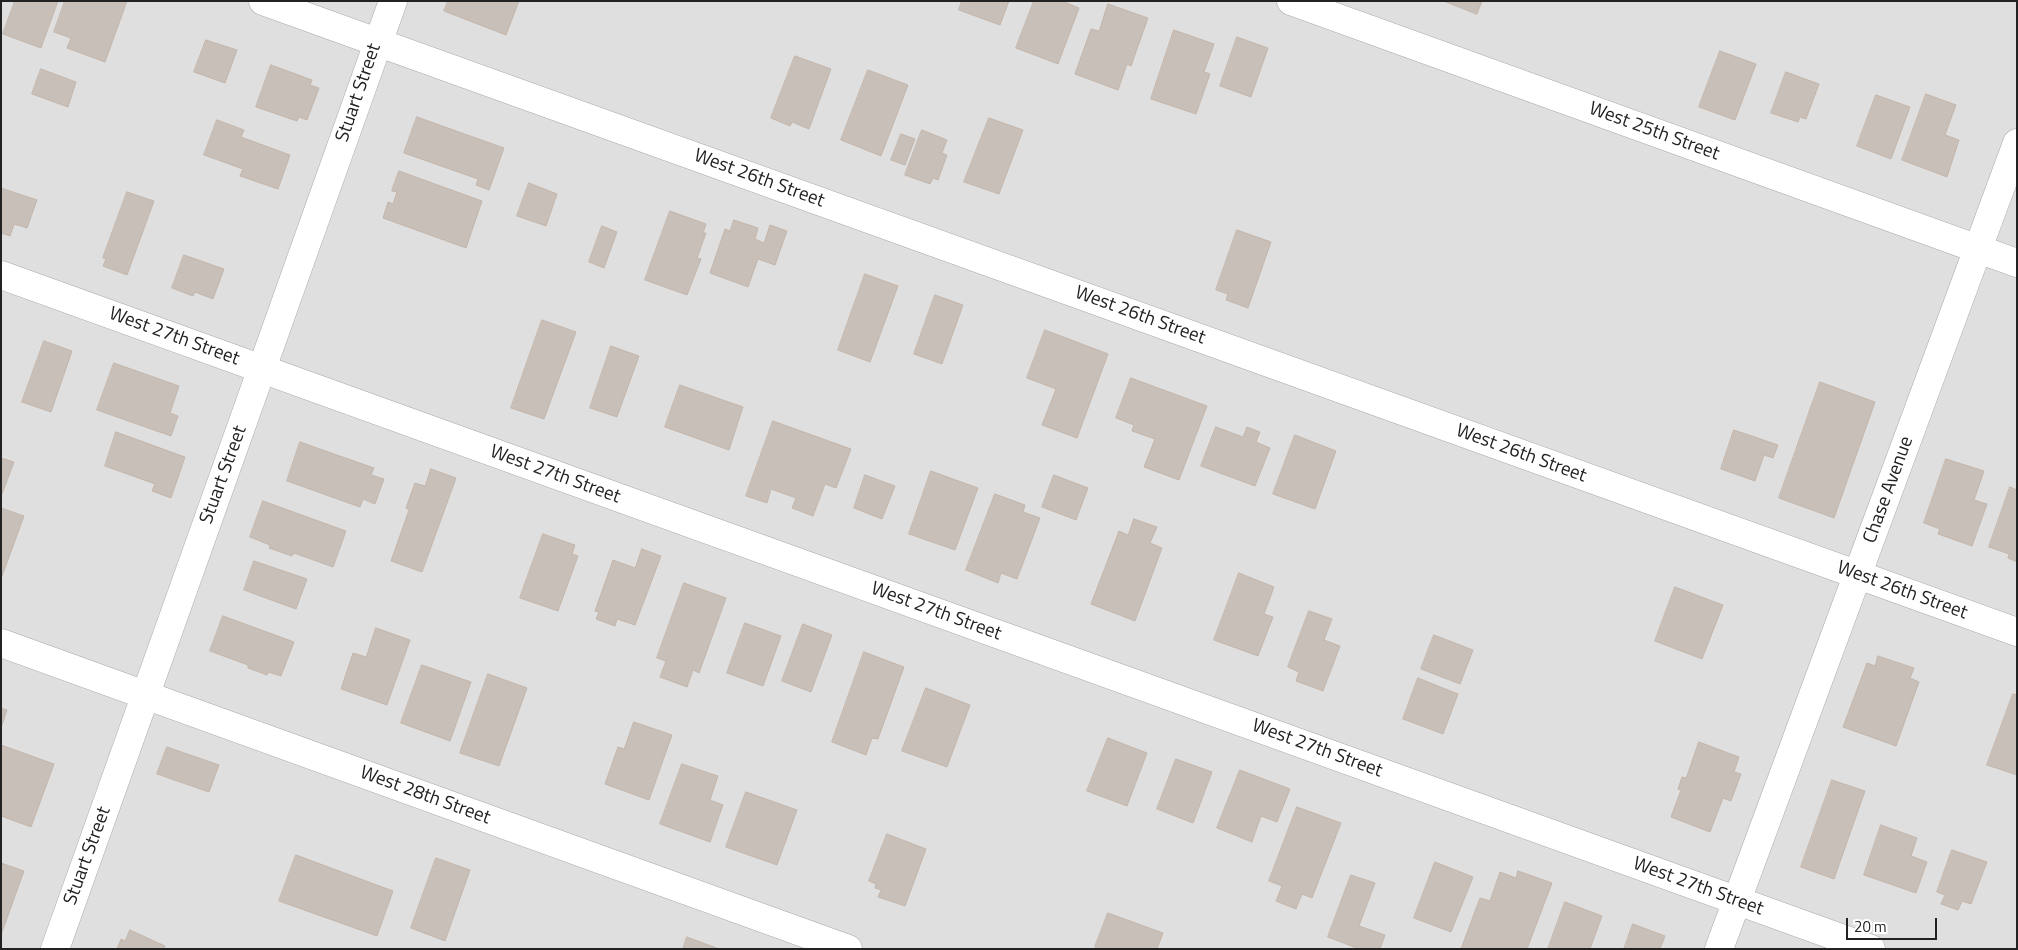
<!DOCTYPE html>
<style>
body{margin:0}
#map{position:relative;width:2018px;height:950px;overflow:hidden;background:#f2efe9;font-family:"Titillium Web",sans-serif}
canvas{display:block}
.frame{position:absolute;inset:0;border:2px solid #222;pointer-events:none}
.scale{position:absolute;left:1846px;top:918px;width:91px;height:22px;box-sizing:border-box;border:2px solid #222;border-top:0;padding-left:6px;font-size:15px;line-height:18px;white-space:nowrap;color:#222;-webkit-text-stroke:4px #fff;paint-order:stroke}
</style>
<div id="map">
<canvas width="2018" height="950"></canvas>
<div class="frame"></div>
<div class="scale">20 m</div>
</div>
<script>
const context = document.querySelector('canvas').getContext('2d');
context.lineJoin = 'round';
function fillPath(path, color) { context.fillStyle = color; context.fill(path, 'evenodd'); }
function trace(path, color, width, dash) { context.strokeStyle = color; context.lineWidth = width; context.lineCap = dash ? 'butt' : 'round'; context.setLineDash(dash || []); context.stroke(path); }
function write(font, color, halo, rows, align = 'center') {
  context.font = font + ' "Titillium Web",sans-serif'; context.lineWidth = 5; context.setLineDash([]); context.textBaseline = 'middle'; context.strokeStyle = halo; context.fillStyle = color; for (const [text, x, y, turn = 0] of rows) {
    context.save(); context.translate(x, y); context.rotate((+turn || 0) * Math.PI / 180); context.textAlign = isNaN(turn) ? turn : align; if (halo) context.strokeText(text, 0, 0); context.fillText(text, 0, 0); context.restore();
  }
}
const residential = new Path2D(`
 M 1,1 L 2017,1 L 2017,949 L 1,949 Z`);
const building = new Path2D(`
 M 15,1 L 58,1 L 41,48 L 3,34 Z
 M 65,1 L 127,1 L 105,62 L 67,48 L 71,38 L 54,32 Z
 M 448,1 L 519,1 L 506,35 L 444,11 Z
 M 962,1 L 1009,1 L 1000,25 L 959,10 Z
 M 1034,1 L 1062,1 L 1079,8 L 1058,64 L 1016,48 Z
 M 1444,1 L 1482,1 L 1477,14 Z
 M 1108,4 L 1148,18 L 1131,66 L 1127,64 L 1118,90 L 1075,74 L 1091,29 L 1099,31 Z
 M 1174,30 L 1214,44 L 1204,72 L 1210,74 L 1196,114 L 1151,99 Z
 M 1237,37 L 1268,48 L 1251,97 L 1220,86 Z
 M 206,40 L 237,50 L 225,83 L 194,72 Z
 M 1720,51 L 1756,64 L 1735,120 L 1699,107 Z
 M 795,56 L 831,69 L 809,129 L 792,122 L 790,126 L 771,118 Z
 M 271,65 L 312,80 L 310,85 L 319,88 L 307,120 L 299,117 L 297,121 L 256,107 Z
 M 41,69 L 76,82 L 68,107 L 32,94 Z
 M 868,70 L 908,85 L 881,156 L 841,140 Z
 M 1786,72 L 1819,84 L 1806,119 L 1800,117 L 1798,122 L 1771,113 Z
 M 1926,94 L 1956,105 L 1945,135 L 1959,140 L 1947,177 L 1902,160 Z
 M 1876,95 L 1910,107 L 1891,159 L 1857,146 Z
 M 417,117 L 504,148 L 489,190 L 476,185 L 478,179 L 404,153 Z
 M 989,118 L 1023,130 L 999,194 L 964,182 Z
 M 217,120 L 244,130 L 241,137 L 290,155 L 278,189 L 240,176 L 243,169 L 204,155 Z
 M 922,130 L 947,140 L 942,153 L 947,155 L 938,180 L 933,178 L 930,184 L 905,175 Z
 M 901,134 L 915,139 L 905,165 L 891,160 Z
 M 399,171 L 482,201 L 466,248 L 383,218 L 388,202 L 393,204 L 397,192 L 392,191 Z
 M 529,183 L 557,194 L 546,226 L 517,216 Z
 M 1,188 L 37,200 L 27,228 L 14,224 L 10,236 L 1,233 Z
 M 127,192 L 154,201 L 127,275 L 103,266 L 106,259 L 103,258 Z
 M 670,211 L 706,224 L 703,233 L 706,233 L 697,258 L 701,259 L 687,295 L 645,280 Z
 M 734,220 L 758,228 L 755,239 L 764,243 L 770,225 L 787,231 L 775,265 L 758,259 L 748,287 L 710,273 L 725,229 L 730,231 Z
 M 602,226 L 617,232 L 604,268 L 589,262 Z
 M 1237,230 L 1271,242 L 1248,308 L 1226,300 L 1228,294 L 1216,290 Z
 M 184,255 L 224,269 L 213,299 L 195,292 L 193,296 L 172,288 Z
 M 865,274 L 898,286 L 870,362 L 838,350 Z
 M 935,295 L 963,305 L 942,364 L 914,354 Z
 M 542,320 L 576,332 L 544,419 L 511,408 Z
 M 1045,330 L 1108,354 L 1077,438 L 1042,425 L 1056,389 L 1027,378 Z
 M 44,341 L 72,351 L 51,412 L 22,402 Z
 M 611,346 L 639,356 L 617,417 L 590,408 Z
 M 114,363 L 179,386 L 170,413 L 178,416 L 171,436 L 97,410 Z
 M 1131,378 L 1207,406 L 1179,480 L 1144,467 L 1155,439 L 1132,431 L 1134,425 L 1116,418 Z
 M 1820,382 L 1875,402 L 1834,518 L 1779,498 Z
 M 680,385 L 743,407 L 729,450 L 665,427 Z
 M 773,421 L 851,449 L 836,488 L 825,484 L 813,516 L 792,508 L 796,498 L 771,489 L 767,503 L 746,496 Z
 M 1216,427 L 1243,437 L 1247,427 L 1260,432 L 1256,442 L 1270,448 L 1255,486 L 1201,466 Z
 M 1734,430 L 1778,445 L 1773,458 L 1764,455 L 1755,481 L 1721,469 Z
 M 116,432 L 185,457 L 171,498 L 152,491 L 155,484 L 105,466 Z
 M 1295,435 L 1336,451 L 1315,509 L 1273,494 Z
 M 300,442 L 374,468 L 371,475 L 384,479 L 375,504 L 363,499 L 360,507 L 287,481 Z
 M 1,458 L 14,462 L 2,494 L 1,494 Z
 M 1946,459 L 1984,471 L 1974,500 L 1987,504 L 1972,546 L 1938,534 L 1940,529 L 1924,523 Z
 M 431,469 L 456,478 L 422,572 L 391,561 L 409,510 L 406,508 L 415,483 L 425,486 Z
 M 931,471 L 978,488 L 955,550 L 909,534 Z
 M 865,475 L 895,486 L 882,519 L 854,508 Z
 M 1054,475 L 1088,488 L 1076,520 L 1042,507 Z
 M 2010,487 L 2017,490 L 2017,562 L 2008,558 L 2009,554 L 1989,547 Z
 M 995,494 L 1025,505 L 1023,512 L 1040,518 L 1017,579 L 1001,573 L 998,583 L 966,570 Z
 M 263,501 L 346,531 L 333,567 L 294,553 L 292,556 L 269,548 L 270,545 L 250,537 Z
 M 1,508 L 24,516 L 1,579 Z
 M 1134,519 L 1157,527 L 1150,543 L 1162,548 L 1135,621 L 1091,604 L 1119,531 L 1128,535 Z
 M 543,534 L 575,545 L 572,554 L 578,556 L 558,611 L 520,598 Z
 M 642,549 L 661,556 L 635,625 L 617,619 L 615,626 L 596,619 L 599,612 L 595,611 L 613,560 L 635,568 Z
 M 254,561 L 307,579 L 296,609 L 244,590 Z
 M 1239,573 L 1274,587 L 1264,614 L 1273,617 L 1258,656 L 1214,640 Z
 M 684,583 L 726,598 L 699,673 L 693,670 L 687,687 L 660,677 L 666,661 L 657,658 Z
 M 1675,587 L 1723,605 L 1702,659 L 1655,641 Z
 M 1309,611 L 1332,619 L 1324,640 L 1340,646 L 1323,691 L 1296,681 L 1299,672 L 1288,667 Z
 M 223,616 L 294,642 L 281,676 L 268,672 L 267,675 L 248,668 L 248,665 L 210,651 Z
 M 745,623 L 781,636 L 763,686 L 727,673 Z
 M 803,624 L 832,635 L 811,692 L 782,681 Z
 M 376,628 L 410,640 L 387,705 L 341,689 L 353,653 L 366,657 Z
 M 1434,635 L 1473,650 L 1460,684 L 1421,669 Z
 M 864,652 L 904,667 L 878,739 L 872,738 L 866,755 L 832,742 Z
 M 1878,656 L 1914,668 L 1910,678 L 1919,682 L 1896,746 L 1843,727 L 1867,663 L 1875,666 Z
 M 422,665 L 471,682 L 450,741 L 401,723 Z
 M 488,674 L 527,688 L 499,766 L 460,753 Z
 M 1418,678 L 1458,694 L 1443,734 L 1403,719 Z
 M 926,688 L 970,705 L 947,767 L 902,751 Z
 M 2013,694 L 2017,695 L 2017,775 L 1987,765 Z
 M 1,708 L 7,710 L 1,728 Z
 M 634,722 L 672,735 L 649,800 L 605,784 L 618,747 L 624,749 Z
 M 1108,738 L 1147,753 L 1127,806 L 1087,791 Z
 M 1699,742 L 1739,757 L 1734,772 L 1741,774 L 1731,801 L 1723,798 L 1710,832 L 1671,817 L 1681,790 L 1678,789 L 1682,777 L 1686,778 Z
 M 1,745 L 54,764 L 31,827 L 1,816 Z
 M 167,747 L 219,765 L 209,792 L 157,774 Z
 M 1176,759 L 1212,772 L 1193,823 L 1157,809 Z
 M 682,764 L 718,776 L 710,800 L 723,805 L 710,842 L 660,824 Z
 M 1240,770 L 1290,789 L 1277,822 L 1261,816 L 1252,842 L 1217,828 Z
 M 1832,780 L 1865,791 L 1834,879 L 1801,867 Z
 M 746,792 L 797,810 L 777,865 L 726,847 Z
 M 1297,807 L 1341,823 L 1312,898 L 1302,894 L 1296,909 L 1276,901 L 1282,886 L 1269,881 Z
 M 1881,825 L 1917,838 L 1911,856 L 1927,862 L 1916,893 L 1864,875 Z
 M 887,834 L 926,849 L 905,906 L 878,897 L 881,890 L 875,888 L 876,884 L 869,881 Z
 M 1952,850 L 1987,862 L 1971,904 L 1962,901 L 1958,910 L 1941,904 L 1945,895 L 1937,892 Z
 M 296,855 L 393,891 L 377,936 L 279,901 Z
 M 436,858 L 470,870 L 445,941 L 411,928 Z
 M 1435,862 L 1473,877 L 1451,932 L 1414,918 Z
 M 1,863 L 24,871 L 1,935 Z
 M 1518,871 L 1552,883 L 1527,949 L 1461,949 L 1480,898 L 1490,901 L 1500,872 L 1516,878 Z
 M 1351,875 L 1375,883 L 1359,926 L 1385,935 L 1380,949 L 1359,949 L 1328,937 Z
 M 1565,902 L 1602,916 L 1590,949 L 1548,949 Z
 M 1108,913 L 1163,933 L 1157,949 L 1100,949 L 1095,947 Z
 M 1633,924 L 1665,936 L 1660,949 L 1624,949 Z
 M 130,930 L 165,946 L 164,949 L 117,949 L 121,939 L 125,941 Z
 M 687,937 L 719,949 L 683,949 Z`);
const minor = new Path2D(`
 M 263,1 L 2017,632
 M 1291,1 L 2017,263
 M 1,275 L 1871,949
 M 1,643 L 848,949
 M 55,949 L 393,1
 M 1719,949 L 2017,143`);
const streetNames = [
 ["Stuart Street",359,93,-71],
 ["West 25th Street",1654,132,20],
 ["West 26th Street",759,179,20],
 ["West 26th Street",1140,316,20],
 ["West 27th Street",174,337,20],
 ["West 26th Street",1521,454,20],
 ["Stuart Street",224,475,-70],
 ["West 27th Street",555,475,20],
 ["Chase Avenue",1889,490,-70],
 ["West 26th Street",1902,591,20],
 ["West 27th Street",936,612,20],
 ["West 27th Street",1317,749,20],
 ["West 28th Street",425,796,20],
 ["Stuart Street",88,856,-70],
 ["West 27th Street",1698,887,20]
];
fillPath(residential, '#e0dfdf');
fillPath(building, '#c7bfb8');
trace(building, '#c4b6ab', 1);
trace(minor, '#a9a9a9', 29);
trace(minor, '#fff', 28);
write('19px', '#222', '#fff', streetNames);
</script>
